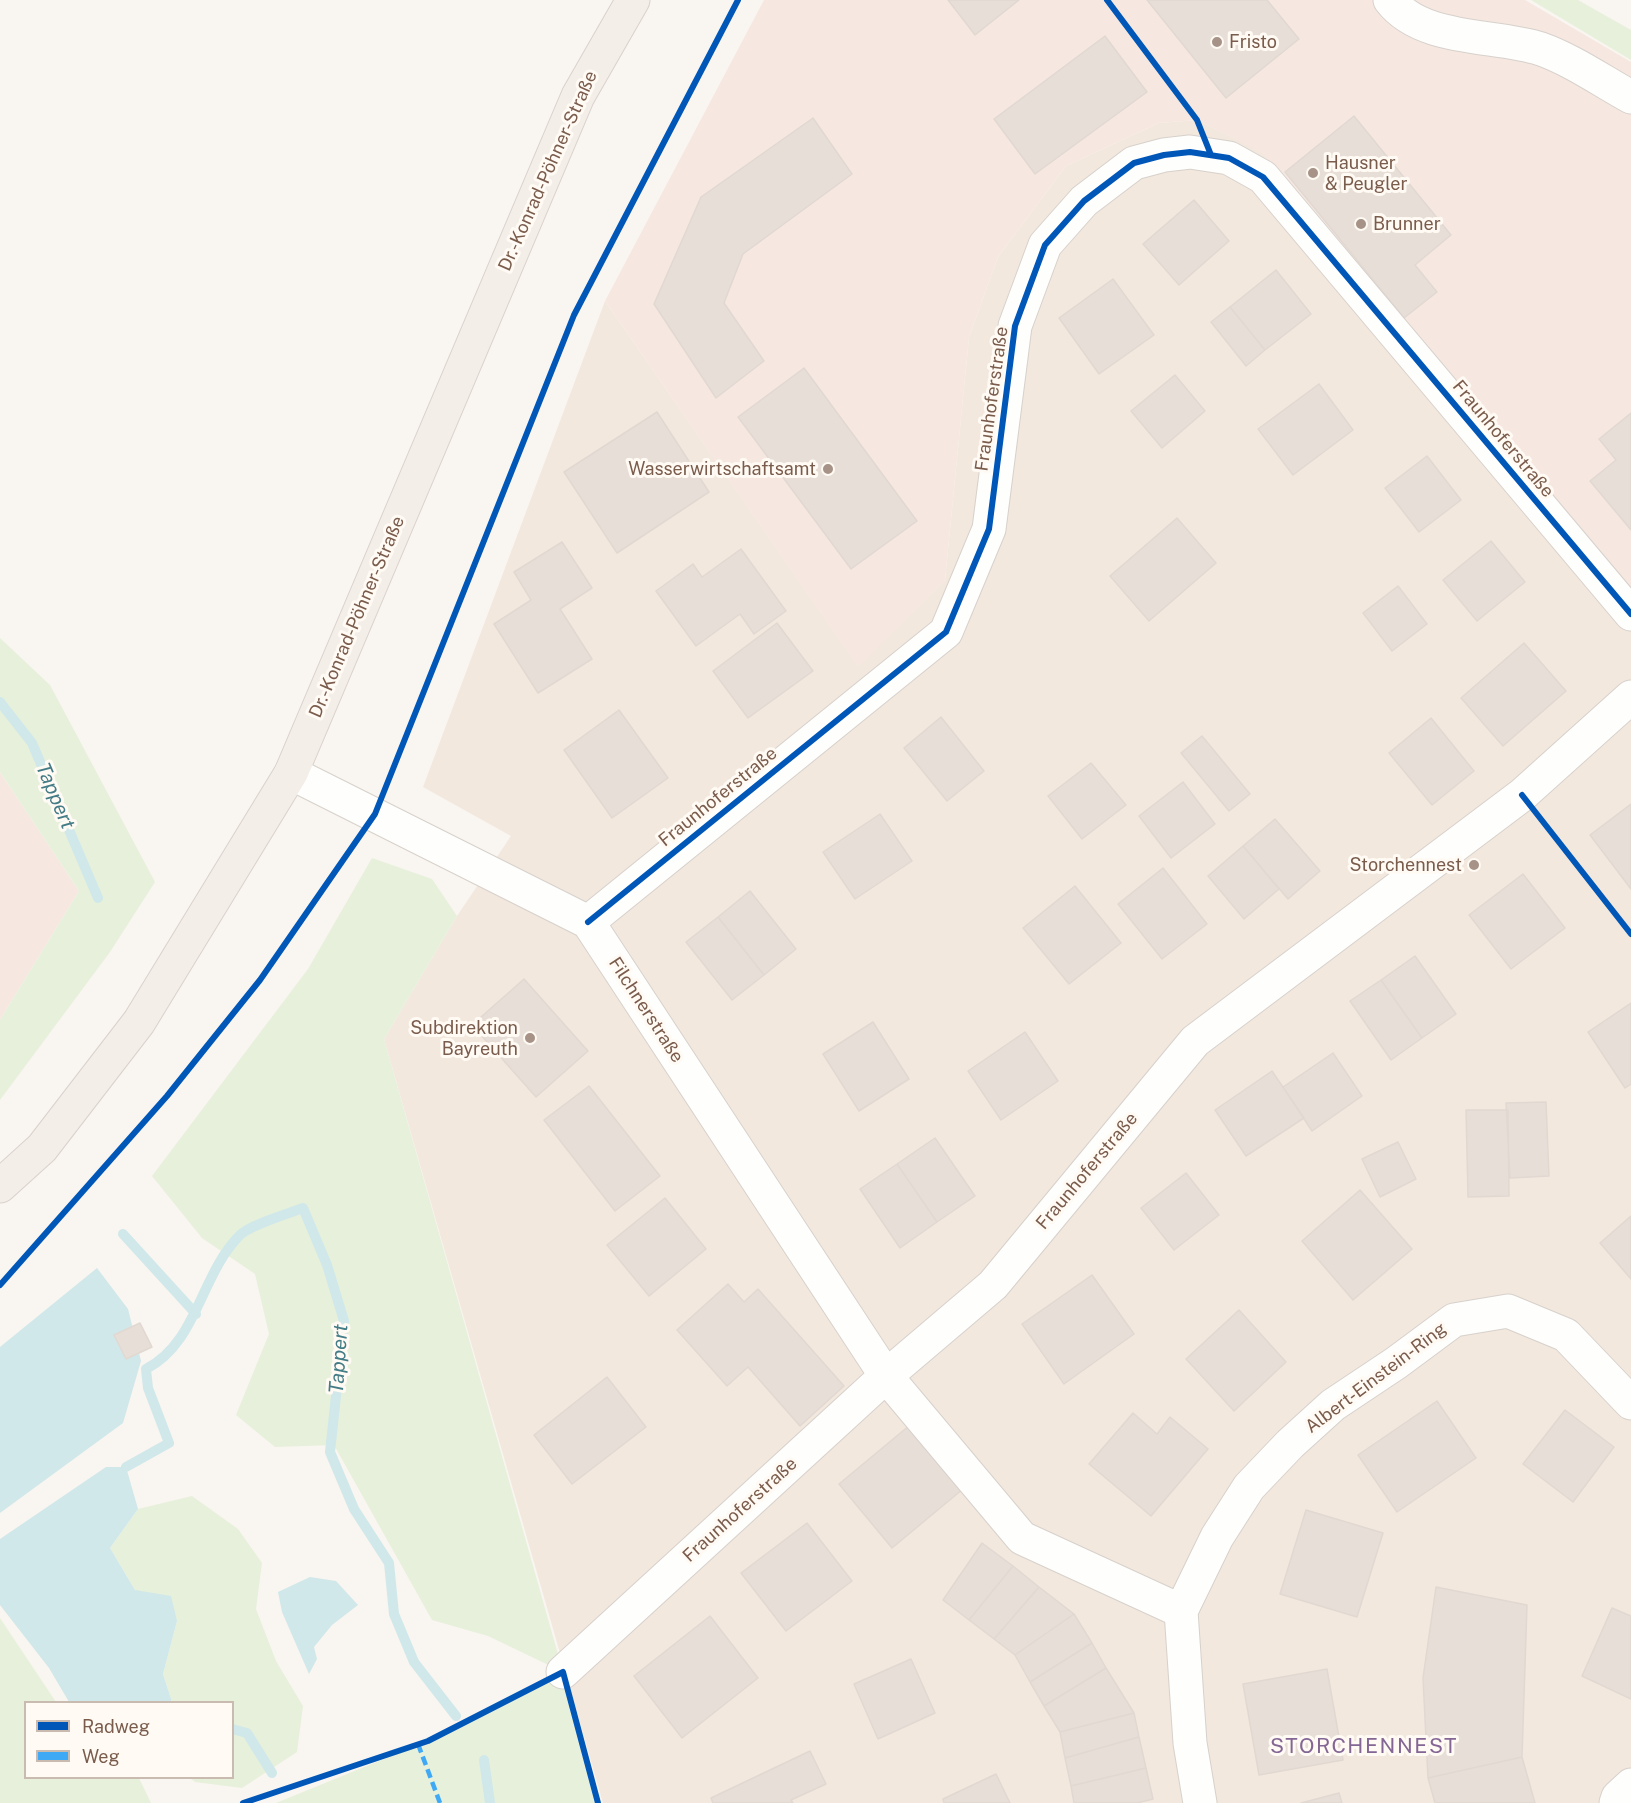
<!DOCTYPE html>
<meta charset="utf-8">
<style>
body{margin:0}
#map{position:relative;width:1631px;height:1803px;overflow:hidden;background:#f9f5f0;font-family:"Public Sans",sans-serif}
canvas{display:block}
.legend{position:absolute;left:24px;top:1701px;width:210px;height:78px;box-sizing:border-box;background:#fffaf3;border:2px solid #cabbb1;margin:0;padding:8px 10px;list-style:none;font-size:18px;color:#7a5c4d}
.legend li{display:flex;align-items:center;gap:12px;height:30px}
.legend b{width:30px;border:2px solid #cabbb1}
</style>
<div id="map">
<canvas width="1631" height="1803"></canvas>
<ul class="legend">
<li><b style="height:8px;background:#0057b8"></b>Radweg</li>
<li><b style="height:8px;background:#3fa9f5"></b>Weg</li>
</ul>
</div>
<script>
const context = document.querySelector('canvas').getContext('2d');
context.lineJoin = 'round';
function fillPath(path, color) { context.fillStyle = color; context.fill(path, 'evenodd'); }
function trace(path, color, width, dash) { context.strokeStyle = color; context.lineWidth = width; context.lineCap = dash ? 'butt' : 'round'; context.setLineDash(dash || []); context.stroke(path); }
function write(font, color, halo, rows, align = 'center') {
  context.font = font + ' "Public Sans",sans-serif'; context.lineWidth = 6; context.setLineDash([]); context.textBaseline = 'middle'; context.strokeStyle = halo; context.fillStyle = color; for (const [text, x, y, turn = 0] of rows) {
    context.save(); context.translate(x, y); context.rotate((+turn || 0) * Math.PI / 180); context.textAlign = isNaN(turn) ? turn : align; if (halo) context.strokeText(text, 0, 0); context.fillText(text, 0, 0); context.restore();
  }
}
const residential = new Path2D(`
 M 1197,120 L 1262,152 L 1631,591 L 1631,1803 L 603,1803 L 384,1039 L 457,916 L 511,836 L 423,787 L 605,301 L 858,666 L 945,580 L 969,337 L 998,257 L 1066,166 L 1159,123 Z`);
const commercial = new Path2D(`
 M 764,0 L 1525,0 L 1631,62 L 1631,591 L 1262,153 L 1197,120 L 1159,123 L 1066,166 L 998,257 L 969,337 L 945,580 L 858,667 L 605,301 Z
 M 0,772 L 79,891 L 0,1020 Z`);
const green = new Path2D(`
 M 1531,0 L 1578,0 L 1631,30 L 1631,60 Z
 M 0,638 L 50,685 L 155,882 L 110,952 L 0,1100 L 0,1020 L 79,891 L 0,772 Z
 M 372,858 L 432,879 L 457,916 L 384,1039 L 563,1672 L 598,1803 L 276,1803 L 428,1741 L 563,1672 L 488,1636 L 432,1620 L 334,1445 L 275,1447 L 236,1415 L 269,1334 L 255,1274 L 202,1238 L 152,1176 L 308,969 Z
 M 192,1496 L 238,1529 L 262,1563 L 256,1609 L 276,1661 L 303,1706 L 297,1752 L 242,1788 L 195,1782 L 190,1778 L 232,1778 L 232,1702 L 172,1702 L 163,1674 L 177,1621 L 135,1590 L 110,1548 L 138,1509 Z
 M 0,1618 L 56,1702 L 26,1702 L 26,1778 L 139,1778 L 151,1803 L 0,1803 Z`);
const water = new Path2D(`
 M 97,1268 L 128,1309 L 141,1361 L 123,1423 L 0,1513 L 0,1347 Z
 M 106,1467 L 126,1467 L 138,1509 L 110,1548 L 135,1590 L 171,1596 L 177,1621 L 163,1674 L 172,1702 L 69,1702 L 49,1668 L 0,1605 L 0,1539 Z
 M 310,1577 L 336,1581 L 358,1605 L 332,1625 L 314,1647 L 317,1659 L 309,1674 L 282,1612 L 278,1592 Z`);
const stream = new Path2D(`
 M 0,702 L 32,743 L 98,898
 M 123,1234 L 196,1314
 M 126,1467 L 169,1443 L 148,1388 L 146,1369 C 198,1342 200,1275 240,1235 C 250,1225 287,1214 303,1208 L 327,1265 L 344,1321 L 330,1452 L 354,1509 L 389,1563 L 394,1614 L 414,1662 L 456,1716
 M 232,1729 L 247,1733 L 272,1773
 M 484,1760 L 490,1803`);
const building = new Path2D(`
 M 948,0 L 1019,0 L 975,35 Z
 M 1147,0 L 1267,0 L 1299,39 L 1226,98 Z
 M 1105,36 L 1147,92 L 1035,174 L 994,119 Z
 M 1354,116 L 1451,235 L 1415,265 L 1437,292 L 1404,318 L 1285,172 Z
 M 813,118 L 852,174 L 743,254 L 724,303 L 764,361 L 716,398 L 654,304 L 701,197 Z
 M 1194,200 L 1229,241 L 1179,285 L 1143,244 Z
 M 1276,270 L 1311,314 L 1265,350 L 1230,307 Z
 M 1113,279 L 1154,335 L 1099,374 L 1059,318 Z
 M 1230,307 L 1265,350 L 1246,366 L 1211,322 Z
 M 804,368 L 917,521 L 851,569 L 738,417 Z
 M 1175,375 L 1205,411 L 1162,448 L 1131,411 Z
 M 1319,384 L 1353,430 L 1293,475 L 1258,429 Z
 M 657,412 L 709,492 L 617,553 L 564,472 Z
 M 1631,413 L 1631,530 L 1590,481 L 1616,460 L 1599,439 Z
 M 1427,456 L 1461,500 L 1419,532 L 1385,488 Z
 M 1177,518 L 1216,563 L 1149,621 L 1110,576 Z
 M 1491,541 L 1525,582 L 1477,621 L 1443,580 Z
 M 562,542 L 592,588 L 560,609 L 592,659 L 538,693 L 494,624 L 531,600 L 514,572 Z
 M 741,549 L 786,611 L 754,634 L 740,614 L 696,646 L 656,591 L 693,564 L 702,577 Z
 M 1398,586 L 1427,624 L 1392,651 L 1363,613 Z
 M 777,623 L 813,671 L 748,718 L 713,671 Z
 M 1524,643 L 1566,691 L 1503,746 L 1461,698 Z
 M 619,710 L 668,778 L 612,818 L 564,750 Z
 M 941,717 L 984,771 L 947,801 L 904,748 Z
 M 1431,718 L 1474,771 L 1432,805 L 1389,753 Z
 M 1202,736 L 1250,794 L 1229,811 L 1181,753 Z
 M 1091,763 L 1126,805 L 1082,839 L 1048,796 Z
 M 1183,782 L 1215,824 L 1171,858 L 1139,816 Z
 M 1631,804 L 1631,889 L 1590,835 Z
 M 880,814 L 912,861 L 855,899 L 823,852 Z
 M 1275,819 L 1320,871 L 1288,899 L 1243,846 Z
 M 1243,846 L 1279,889 L 1244,919 L 1208,876 Z
 M 1163,868 L 1207,924 L 1162,959 L 1118,904 Z
 M 1523,874 L 1565,928 L 1511,969 L 1469,915 Z
 M 1075,886 L 1121,943 L 1069,984 L 1023,928 Z
 M 750,891 L 796,949 L 764,975 L 718,917 Z
 M 718,917 L 764,975 L 732,1000 L 686,942 Z
 M 1415,956 L 1456,1014 L 1422,1038 L 1381,980 Z
 M 524,979 L 588,1051 L 536,1097 L 472,1025 Z
 M 1381,980 L 1422,1038 L 1391,1060 L 1350,1001 Z
 M 1631,1003 L 1631,1084 L 1625,1088 L 1588,1032 Z
 M 873,1022 L 909,1079 L 859,1111 L 823,1054 Z
 M 1025,1032 L 1058,1081 L 1001,1120 L 968,1071 Z
 M 1333,1053 L 1362,1096 L 1312,1131 L 1283,1087 Z
 M 1272,1071 L 1304,1118 L 1246,1156 L 1215,1110 Z
 M 589,1086 L 660,1176 L 615,1211 L 544,1120 Z
 M 1546,1102 L 1549,1176 L 1510,1178 L 1506,1103 Z
 M 1466,1110 L 1508,1110 L 1509,1196 L 1468,1197 Z
 M 935,1138 L 975,1196 L 937,1222 L 897,1164 Z
 M 1398,1142 L 1416,1179 L 1380,1197 L 1362,1159 Z
 M 897,1164 L 937,1222 L 900,1248 L 860,1189 Z
 M 1186,1173 L 1219,1215 L 1174,1250 L 1141,1208 Z
 M 1360,1190 L 1412,1249 L 1353,1300 L 1302,1241 Z
 M 665,1198 L 706,1249 L 649,1296 L 607,1245 Z
 M 1631,1216 L 1631,1279 L 1600,1243 Z
 M 1092,1275 L 1134,1334 L 1064,1384 L 1022,1324 Z
 M 728,1284 L 744,1302 L 758,1289 L 844,1386 L 800,1426 L 748,1367 L 727,1386 L 677,1330 Z
 M 1239,1310 L 1286,1362 L 1234,1411 L 1186,1359 Z
 M 140,1323 L 152,1347 L 126,1359 L 114,1335 Z
 M 607,1377 L 646,1427 L 572,1484 L 534,1435 Z
 M 1437,1401 L 1476,1458 L 1397,1512 L 1358,1455 Z
 M 1565,1410 L 1614,1447 L 1573,1502 L 1523,1464 Z
 M 1133,1413 L 1157,1434 L 1170,1417 L 1208,1449 L 1151,1516 L 1089,1464 Z
 M 910,1425 L 963,1489 L 892,1548 L 839,1484 Z
 M 1306,1510 L 1383,1533 L 1357,1617 L 1280,1594 Z
 M 807,1523 L 852,1581 L 786,1631 L 741,1573 Z
 M 982,1543 L 1013,1566 L 969,1620 L 943,1600 Z
 M 1013,1566 L 1039,1587 L 994,1639 L 969,1620 Z
 M 1039,1587 L 1074,1614 L 1015,1655 L 994,1639 Z
 M 1436,1587 L 1527,1605 L 1522,1757 L 1428,1778 L 1423,1678 Z
 M 1612,1608 L 1631,1616 L 1631,1699 L 1582,1676 Z
 M 1074,1614 L 1092,1643 L 1030,1682 L 1015,1655 Z
 M 710,1616 L 758,1678 L 682,1738 L 634,1676 Z
 M 1092,1643 L 1106,1668 L 1044,1706 L 1030,1682 Z
 M 911,1659 L 935,1713 L 878,1739 L 854,1684 Z
 M 1106,1668 L 1134,1713 L 1060,1732 L 1044,1706 Z
 M 1327,1669 L 1343,1760 L 1259,1775 L 1243,1684 Z
 M 1134,1713 L 1139,1737 L 1065,1758 L 1060,1732 Z
 M 1139,1737 L 1146,1768 L 1071,1786 L 1065,1758 Z
 M 810,1751 L 826,1784 L 791,1800 L 793,1803 L 713,1803 L 711,1798 Z
 M 1522,1757 L 1535,1803 L 1435,1803 L 1428,1778 Z
 M 1146,1768 L 1153,1799 L 1137,1803 L 1074,1803 L 1071,1786 Z
 M 996,1774 L 1010,1803 L 944,1803 L 943,1799 Z
 M 1339,1793 L 1342,1803 L 1301,1803 Z`);
const minor = new Path2D(`
 M 1390,0 C 1422,42 1495,34 1541,49 C 1572,60 1602,81 1631,97
 M 291,773 L 588,922 L 886,1376 L 1022,1538 L 1181,1611
 M 588,922 L 946,632 L 989,529 L 1015,326 L 1045,245 L 1084,201 L 1134,163 L 1164,155 L 1190,152 L 1229,158 L 1263,177 L 1631,614
 M 563,1672 L 886,1376 L 993,1285 L 1195,1041 L 1522,795 L 1631,697
 M 1200,1803 L 1190,1743 L 1181,1611 L 1217,1537 L 1249,1487 L 1290,1444 L 1333,1405 L 1396,1363 L 1454,1320 L 1508,1311 L 1566,1335 L 1631,1403
 M 1616,1803 L 1618,1797 L 1631,1785`);
const major = new Path2D(`
 M 0,1186 L 42,1148 L 139,1022 L 291,773 L 578,96 L 633,0`);
const quiet = new Path2D(`
 M 418,1744 L 440,1803`);
const cycleway = new Path2D(`
 M 1107,0 L 1197,120 L 1211,155
 M 1522,795 L 1631,934
 M 588,922 L 946,632 L 989,529 L 1015,326 L 1045,245 L 1084,201 L 1134,163 L 1164,155 L 1190,152 L 1229,158 L 1263,177 L 1631,614
 M 0,1285 L 167,1096 L 260,980 L 375,814 L 574,315 L 738,0
 M 243,1803 L 428,1741 L 563,1672 L 598,1803`);
const markers = [
 [1217,42,6,"#a69286"],
 [1313,173,6,"#a69286"],
 [1361,224,6,"#a69286"],
 [828,469,6,"#a69286"],
 [1474,865,6,"#a69286"],
 [530,1038,6,"#a69286"]
];
const poiNames = [
 ["Fristo",1229,42],
 ["Hausner",1325,163],
 ["& Peugler",1325,184],
 ["Brunner",1373,224],
 ["Wasserwirtschaftsamt",816,469,"right"],
 ["Storchennest",1462,865,"right"],
 ["Subdirektion",518,1028,"right"],
 ["Bayreuth",518,1049,"right"]
];
const streetNames = [
 ["Dr.-Konrad-Pöhner-Straße",548,171,-66],
 ["Fraunhoferstraße",992,399,-82],
 ["Fraunhoferstraße",1503,439,50],
 ["Dr.-Konrad-Pöhner-Straße",357,617,-67],
 ["Fraunhoferstraße",718,797,-39],
 ["Filchnerstraße",646,1010,57],
 ["Fraunhoferstraße",1087,1171,-50],
 ["Albert-Einstein-Ring",1376,1378,-37],
 ["Fraunhoferstraße",740,1510,-42]
];
const waterNames = [
 ["Tappert",55,796,67],
 ["Tappert",339,1359,-86]
];
const quarterNames = [
 ["STORCHENNEST",1364,1747]
];
fillPath(residential, '#f2e8de');
fillPath(commercial, '#f6e8e1');
fillPath(green, '#e7f0db');
fillPath(water, '#d0e8ea');
trace(stream, '#d0e8ea', 10);
fillPath(building, '#e6ded7');
trace(building, '#e2d8d2', 1.5);
trace(minor, '#d7d1cb', 35);
trace(major, '#dad1cc', 35);
trace(minor, '#fefefd', 33);
trace(major, '#f3eee8', 33);
trace(quiet, '#3fa9f5', 4.5, [9, 4.5]);
trace(cycleway, '#0057b8', 6);
for (const [x, y, r, color] of markers) { const dot = new Path2D(); dot.arc(x, y, r, 0, 2 * Math.PI); context.fillStyle = color; context.fill(dot); trace(dot, '#fffaf3', 2); }
write('18px', '#7a5c4d', '#fffaf3', poiNames, 'left');
write('18px', '#7a5c4d', '#fffaf3', streetNames);
write('italic 20px', '#437c86', '#fffaf3', waterNames);
context.letterSpacing = '1.5px';
write('21px', '#846695', '#fffaf3', quarterNames);
context.letterSpacing = '0px';
</script>
